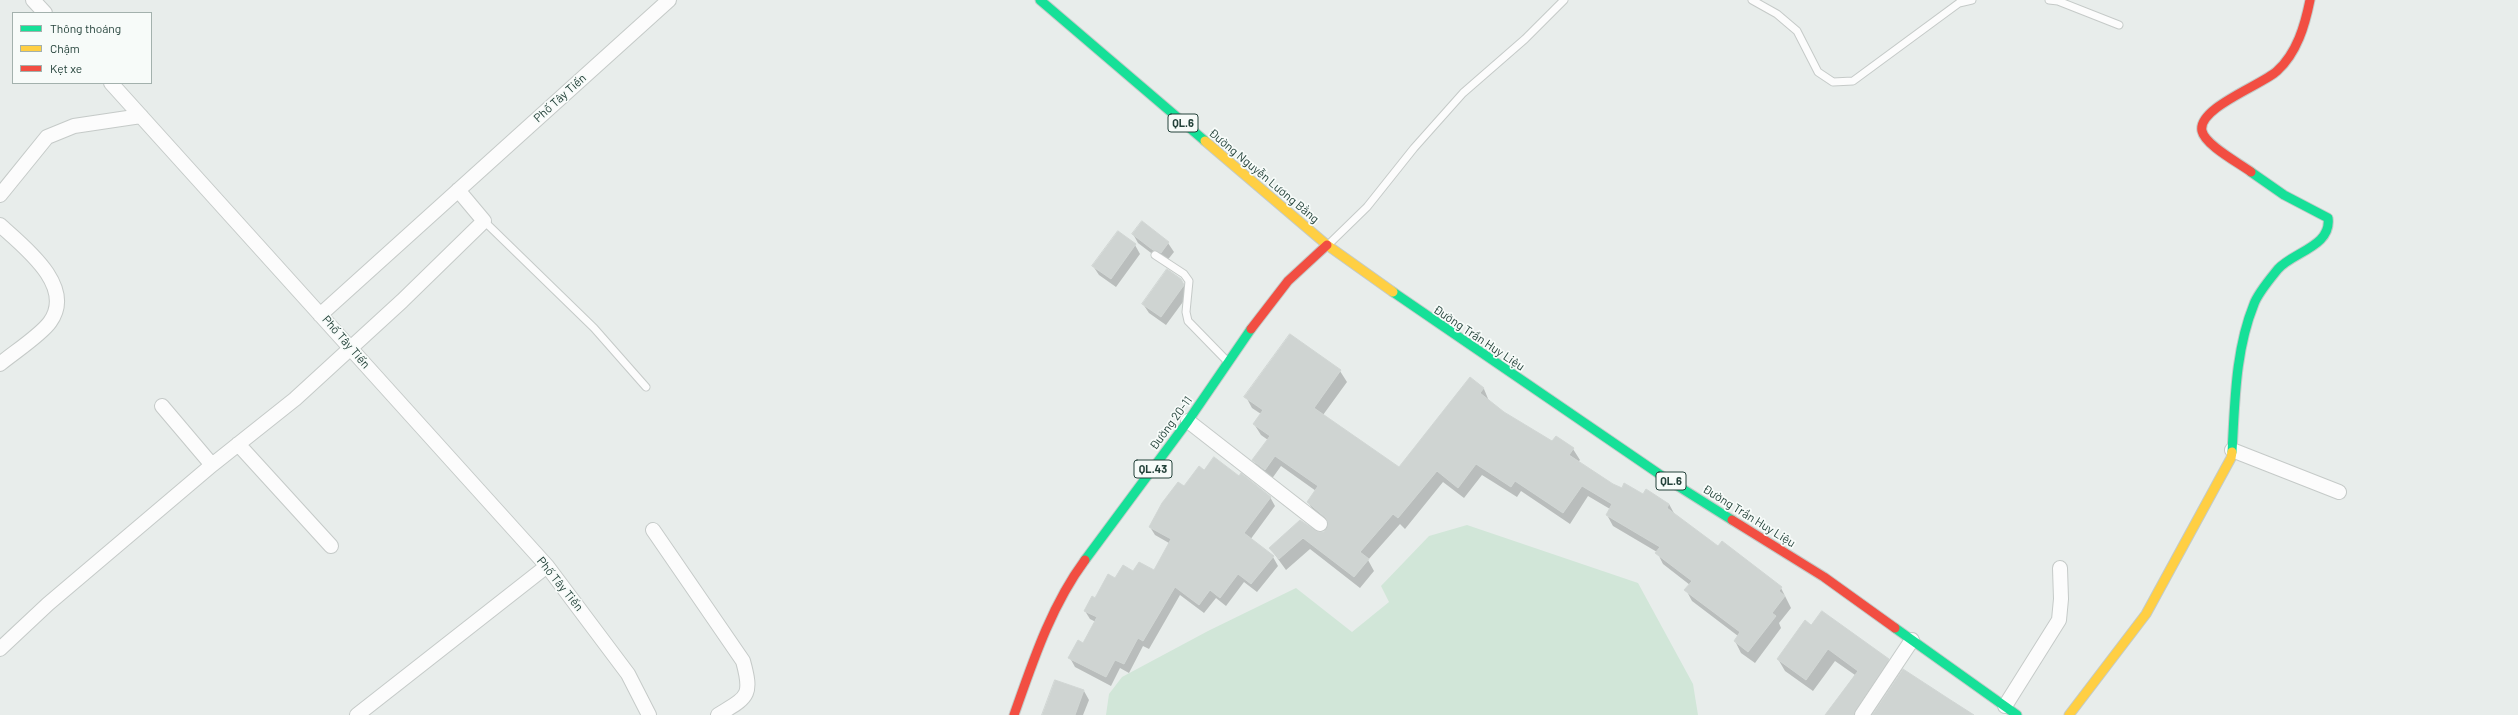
<!DOCTYPE html>
<meta charset="utf-8">
<style>
body{margin:0}
#map{position:relative;width:2518px;height:715px;overflow:hidden;background:#e8edeb;font-family:Barlow,sans-serif}
canvas{display:block}
.legend{position:absolute;left:12px;top:12px;width:140px;height:72px;box-sizing:border-box;background:#f7fbf9;border:1px solid #a3b1ad;margin:0;padding:5px 7px;list-style:none;font-size:12px;color:#24423a}
.legend li{display:flex;align-items:center;gap:8px;height:20px}
.legend b{width:20px;border:1px solid #a3b1ad}
</style>
<div id="map">
<canvas width="2518" height="715"></canvas>
<ul class="legend">
<li><b style="height:5px;background:#16e098"></b>Thông thoáng</li>
<li><b style="height:5px;background:#ffcf43"></b>Chậm</li>
<li><b style="height:5px;background:#f24e42"></b>Kẹt xe</li>
</ul>
</div>
<script>
const context = document.querySelector('canvas').getContext('2d');
context.lineJoin = 'round';
function fillPath(path, color) { context.fillStyle = color; context.fill(path, 'evenodd'); }
function trace(path, color, width, dash) { context.strokeStyle = color; context.lineWidth = width; context.lineCap = dash ? 'butt' : 'round'; context.setLineDash(dash || []); context.stroke(path); }
function write(font, color, halo, rows, align = 'center') {
  context.font = font + ' Barlow,sans-serif'; context.lineWidth = 3.5; context.setLineDash([]); context.textBaseline = 'middle'; context.strokeStyle = halo; context.fillStyle = color; for (const [text, x, y, turn = 0] of rows) {
    context.save(); context.translate(x, y); context.rotate((+turn || 0) * Math.PI / 180); context.textAlign = isNaN(turn) ? turn : align; if (halo) context.strokeText(text, 0, 0); context.fillText(text, 0, 0); context.restore();
  }
}
const green = new Path2D(`
 M 1467,525 L 1638,583 L 1693,684 L 1698,715 L 1106,715 L 1109,694 L 1122,677 L 1208,631 L 1296,588 L 1352,632 L 1389,602 L 1381,586 L 1429,536 Z`);
const shadow = new Path2D(`
 M 1142,222 L 1168,243 L 1174,252 L 1166,262 L 1159,259 L 1138,243 L 1133,234 Z
 M 1135,245 L 1140,254 L 1116,287 L 1099,275 L 1093,266 Z
 M 1180,279 L 1188,295 L 1166,325 L 1149,313 L 1143,304 Z
 M 1340,371 L 1347,382 L 1323,415 L 1399,468 L 1470,378 L 1484,389 L 1489,401 L 1503,412 L 1552,443 L 1573,449 L 1580,460 L 1578,462 L 1612,485 L 1669,504 L 1675,515 L 1718,548 L 1781,588 L 1791,608 L 1779,623 L 1781,628 L 1755,663 L 1741,653 L 1735,641 L 1738,636 L 1692,601 L 1686,590 L 1690,585 L 1663,564 L 1657,552 L 1613,526 L 1607,515 L 1610,509 L 1588,496 L 1570,524 L 1521,491 L 1517,497 L 1482,475 L 1464,498 L 1443,482 L 1405,529 L 1400,524 L 1368,560 L 1374,571 L 1360,588 L 1310,549 L 1286,570 L 1270,548 L 1324,533 L 1329,525 L 1315,513 L 1308,502 L 1316,491 L 1281,466 L 1271,480 L 1260,472 L 1254,461 L 1268,440 L 1261,435 L 1254,424 L 1261,414 L 1252,408 L 1246,397 Z
 M 1204,471 L 1240,477 L 1270,497 L 1275,506 L 1250,540 L 1273,557 L 1278,566 L 1257,592 L 1244,582 L 1226,606 L 1216,598 L 1204,613 L 1180,595 L 1149,649 L 1143,646 L 1129,673 L 1120,668 L 1111,686 L 1075,667 L 1070,658 L 1084,644 L 1096,622 L 1090,619 L 1085,611 L 1116,579 L 1134,572 L 1155,571 L 1169,543 L 1155,535 L 1150,527 L 1184,488 Z
 M 1811,627 L 1888,660 L 1895,672 L 1867,715 L 1826,715 L 1855,675 L 1835,661 L 1813,691 L 1785,671 L 1778,659 Z
 M 1084,691 L 1089,700 L 1083,715 L 1043,715 Z`);
const building = new Path2D(`
 M 1142,221 L 1169,242 L 1161,253 L 1153,250 L 1132,234 Z
 M 1118,231 L 1136,244 L 1111,279 L 1092,266 Z
 M 1167,269 L 1181,279 L 1184,285 L 1161,317 L 1142,304 Z
 M 1290,334 L 1341,370 L 1314,408 L 1399,467 L 1470,377 L 1484,388 L 1480,393 L 1504,412 L 1552,441 L 1556,436 L 1574,448 L 1569,455 L 1613,484 L 1622,488 L 1624,483 L 1643,494 L 1646,489 L 1669,504 L 1667,508 L 1718,546 L 1722,541 L 1782,587 L 1779,591 L 1785,596 L 1772,613 L 1776,616 L 1748,652 L 1734,641 L 1740,632 L 1684,590 L 1692,581 L 1655,553 L 1660,547 L 1606,515 L 1612,504 L 1582,486 L 1563,513 L 1515,481 L 1511,487 L 1476,464 L 1458,488 L 1437,471 L 1398,518 L 1393,514 L 1360,552 L 1369,559 L 1354,577 L 1303,538 L 1279,559 L 1269,548 L 1300,520 L 1318,532 L 1324,532 L 1328,525 L 1326,518 L 1307,502 L 1318,486 L 1275,456 L 1265,470 L 1252,460 L 1270,436 L 1253,424 L 1263,410 L 1244,397 Z
 M 1214,457 L 1239,476 L 1241,473 L 1271,497 L 1244,533 L 1274,556 L 1251,584 L 1238,574 L 1220,598 L 1210,590 L 1199,605 L 1175,587 L 1143,641 L 1138,638 L 1124,664 L 1115,660 L 1106,677 L 1068,658 L 1078,640 L 1083,643 L 1097,617 L 1084,611 L 1092,596 L 1095,598 L 1108,574 L 1115,578 L 1123,565 L 1133,571 L 1139,562 L 1154,570 L 1171,539 L 1149,527 L 1162,503 L 1178,482 L 1184,486 L 1199,466 L 1204,470 Z
 M 1822,611 L 1889,659 L 1854,715 L 1825,715 L 1858,671 L 1828,649 L 1806,680 L 1777,659 L 1805,620 L 1811,625 Z
 M 1903,669 L 1949,699 L 1974,715 L 1872,715 Z
 M 1055,680 L 1084,690 L 1075,715 L 1042,715 Z`);
const lane = new Path2D(`
 M 1752,0 L 1777,14 L 1797,31 L 1818,72 L 1833,82 L 1853,81 L 1959,3 L 1972,0
 M 2049,0 L 2058,1 L 2119,25
 M 484,221 L 594,328 L 646,387
 M 1329,244 L 1367,207 L 1414,148 L 1463,93 L 1525,39 L 1564,0
 M 1155,255 L 1184,274 L 1189,281 L 1186,312 L 1188,321 L 1227,361`);
const street = new Path2D(`
 M 33,0 L 45,13
 M 111,83 L 547,566 L 628,674 L 649,715
 M 0,195 L 47,137 L 74,126 L 141,116
 M 0,225 C 23,246 76,286 50,322 C 41,335 13,353 0,364
 M 320,315 L 669,0
 M 162,406 L 212,465
 M 1188,421 L 1320,524
 M 238,444 L 331,546
 M 2232,450 L 2339,492
 M 653,530 L 743,661 C 753,697 747,697 718,715
 M 0,649 L 48,604 L 212,465 L 295,399 L 402,301 L 484,221 L 458,190
 M 2005,706 L 2059,620 L 2061,599 L 2060,568
 M 357,715 L 547,566
 M 1862,715 L 1912,640`);
const fast = new Path2D(`
 M 1040,0 L 1205,141
 M 1393,292 L 1662,476 L 1732,520
 M 2232,452 C 2235,402 2235,351 2254,304 C 2258,293 2270,279 2278,269 C 2293,252 2332,246 2328,218 L 2284,195 L 2251,172
 M 1085,560 L 1188,421 L 1251,329
 M 1895,628 L 2017,715`);
const slow = new Path2D(`
 M 1205,141 L 1327,245 L 1393,292
 M 2069,715 L 2146,614 L 2231,458 L 2232,452`);
const jam = new Path2D(`
 M 2251,172 C 2239,163 2205,145 2202,131 C 2197,108 2262,85 2277,71 C 2297,53 2305,25 2310,0
 M 1251,329 L 1288,281 L 1327,245
 M 1732,520 L 1824,577 L 1895,628
 M 1014,715 C 1033,661 1051,606 1085,560`);
const shields = [
 [1183,123,30],
 [1153,469,38],
 [1671,481,30]
];
const shieldNames = [
 ["QL.6",1183,123],
 ["QL.43",1153,469],
 ["QL.6",1671,481]
];
const streetNames = [
 ["Phố Tây Tiến",560,98,-42],
 ["Đường Nguyễn Lương Bằng",1264,176,40],
 ["Đường Trần Huy Liệu",1479,338,34],
 ["Phố Tây Tiến",346,342,49],
 ["Đường 20-11",1171,423,-54],
 ["Đường Trần Huy Liệu",1749,516,32],
 ["Phố Tây Tiến",560,584,51]
];
fillPath(green, '#d1e6d8');
fillPath(shadow, '#0003');
fillPath(building, '#cfd4d2');
trace(building, '#d1d6d4', 1);
trace(lane, '#c5cac8', 9);
trace(street, '#c5cac8', 16);
trace(fast, '#c3cbc8', 11);
trace(slow, '#c3cbc8', 11);
trace(jam, '#c3cbc8', 11);
trace(lane, '#fcfcfc', 7);
trace(street, '#fcfcfc', 14);
trace(fast, '#16e098', 9);
trace(slow, '#ffcf43', 9);
trace(jam, '#f24e42', 9);
for (const [x, y, w] of shields) { const box = new Path2D(); box.roundRect(x - w / 2, y - 9, w, 18, 3); context.fillStyle = '#f7fbf9'; context.fill(box); trace(box, '#24423a', 1); }
write('bold 11px', '#24423a', null, shieldNames);
write('12px', '#24423a', '#f7fbf9', streetNames);
</script>
